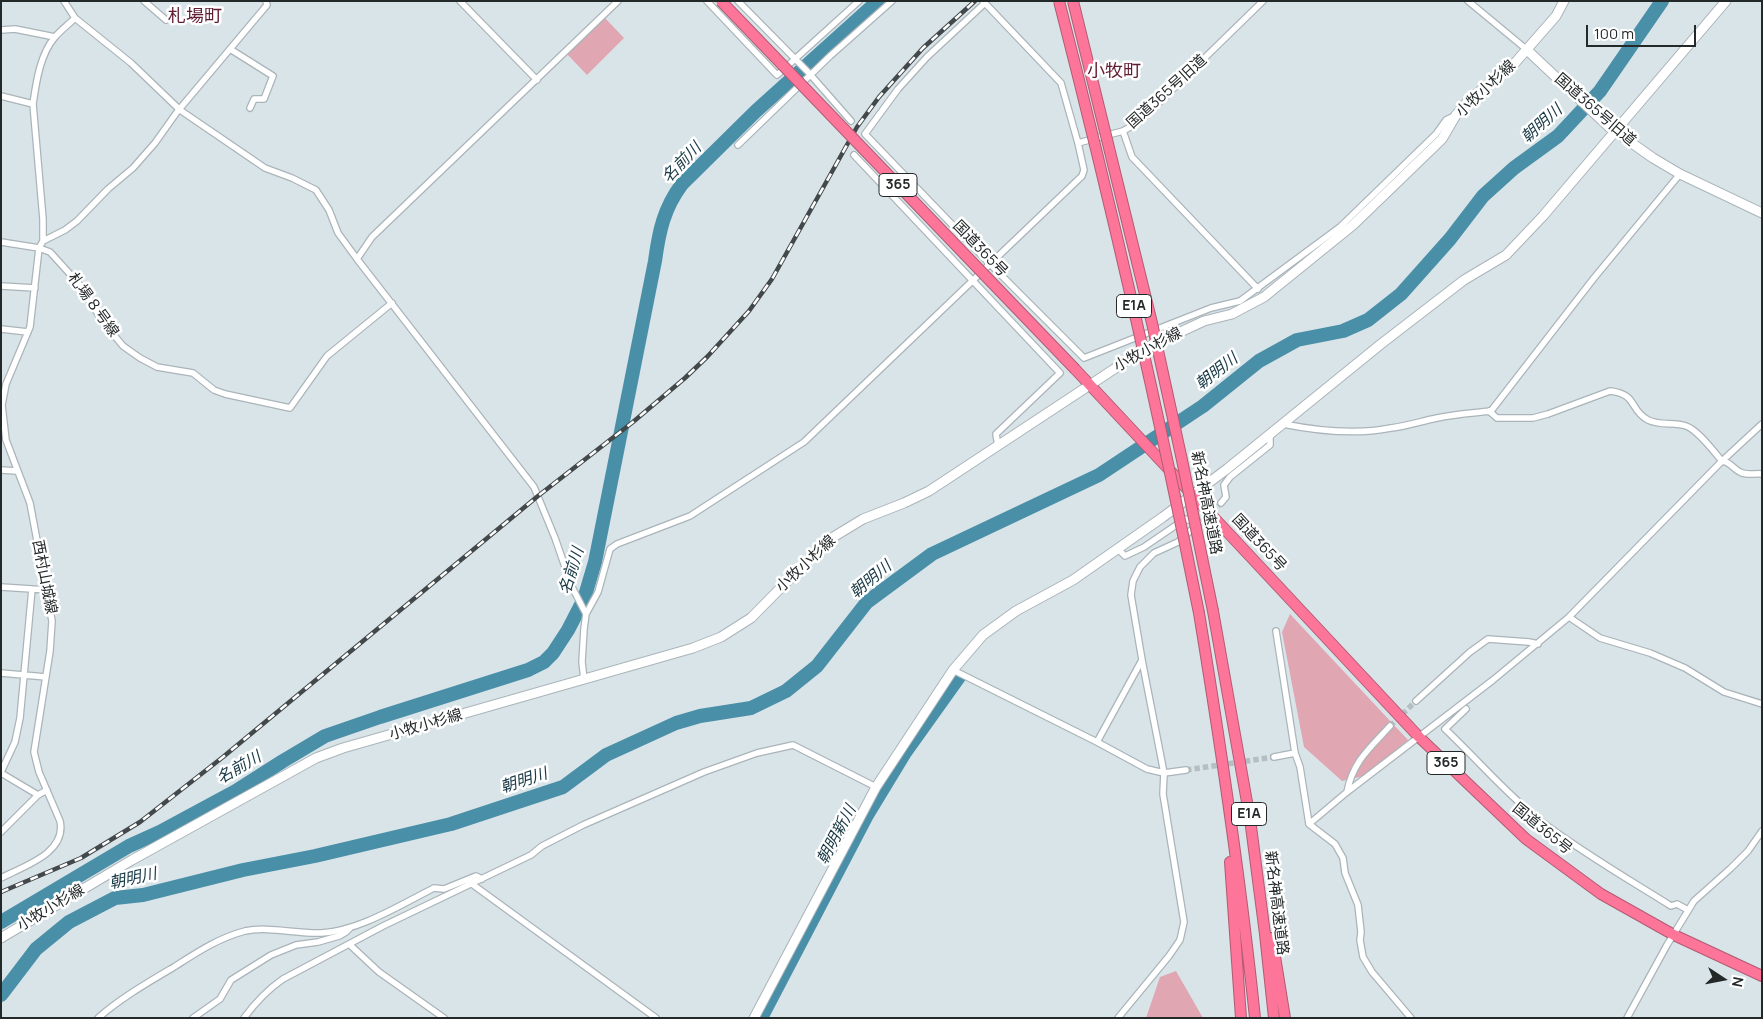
<!DOCTYPE html>
<meta charset="utf-8">
<style>
body{margin:0}
#map{position:relative;width:1763px;height:1019px;overflow:hidden;background:#d9e4e9;font-family:Manrope,sans-serif}
canvas{display:block}
.frame{position:absolute;inset:0;border:2px solid #232829;pointer-events:none}
.north{position:absolute;left:1698px;top:954px;width:50px;height:50px;-webkit-text-stroke:4px #fff;paint-order:stroke;rotate:101deg;font-size:14px;font-weight:700;line-height:20px;text-align:center;color:#232829}
.north::after{content:'';display:block;margin:auto;width:18px;height:22px;background:#232829;clip-path:polygon(50% 0,100% 100%,50% 72%,0 100%)}
.scale{position:absolute;left:1586px;top:25px;width:110px;height:22px;box-sizing:border-box;border:2px solid #232829;border-top:0;padding-left:6px;font-size:15px;line-height:18px;white-space:nowrap;color:#232829;-webkit-text-stroke:4px #fff;paint-order:stroke}
</style>
<div id="map">
<canvas width="1763" height="1019"></canvas>
<div class="frame"></div>
<div class="north">N</div>
<div class="scale">100 m</div>
</div>
<script>
const context = document.querySelector('canvas').getContext('2d');
context.lineJoin = 'round';
function fillPath(path, color) { context.fillStyle = color; context.fill(path, 'evenodd'); }
function trace(path, color, width, dash) { context.strokeStyle = color; context.lineWidth = width; context.lineCap = dash ? 'butt' : 'round'; context.setLineDash(dash || []); context.stroke(path); }
function write(font, color, halo, rows, align = 'center') {
  context.font = font + ' Manrope,"Noto Sans JP",sans-serif'; context.lineWidth = 5; context.setLineDash([]); context.textBaseline = 'middle'; context.strokeStyle = halo; context.fillStyle = color; for (const [text, x, y, turn = 0] of rows) {
    context.save(); context.translate(x, y); context.rotate((+turn || 0) * Math.PI / 180); context.textAlign = isNaN(turn) ? turn : align; if (halo) context.strokeText(text, 0, 0); context.fillText(text, 0, 0); context.restore();
  }
}
const green = new Path2D(`
 M 605,18 L 624,38 L 587,75 L 567,54 Z
 M 1290,614 L 1408,740 L 1368,775 L 1342,781 L 1304,747 L 1282,632 Z
 M 1176,971 L 1203,1018 L 1146,1018 L 1160,977 Z`);
const river = new Path2D(`
 M 1,922 L 129,846 L 160,832 L 236,791 L 283,761 L 325,736 L 380,717 L 528,670 L 544,662 L 553,653 L 568,630 L 584,599 L 595,562 L 655,261 C 659,231 664,208 682,184 L 756,111 L 878,1
 M 1,995 L 36,949 L 69,922 L 115,898 L 143,895 L 243,870 L 315,856 L 451,824 L 563,787 L 606,755 L 676,723 L 700,716 L 751,708 L 786,691 L 817,666 L 867,602 L 932,554 L 1099,475 L 1203,406 L 1259,361 L 1297,340 L 1343,331 L 1368,320 L 1401,294 L 1450,239 L 1483,196 L 1514,168 L 1558,136 L 1600,91 L 1662,1
 M 761,1018 L 867,815 L 904,754 L 959,677`);
const streetTunnel = new Path2D(`
 M 1199,523 L 1221,503
 M 1390,726 L 1416,701
 M 1186,770 L 1274,757`);
const street = new Path2D(`
 M 64,1 L 75,18 L 131,63 L 180,110 L 265,168 L 292,178 L 316,190 L 329,210 L 338,233 L 357,259 L 534,487 L 555,538 L 572,587 L 586,614 L 584,629 L 582,662 L 584,680
 M 144,1 L 166,20
 M 460,1 L 537,80
 M 707,1 L 777,75 L 794,60
 M 738,1 L 808,72 L 851,121
 M 983,1 L 1061,83 L 1078,143 L 1123,131 L 1139,122 L 1263,1
 M 1468,1 L 1526,49
 M 985,3 L 927,57 L 898,89 L 865,134 L 989,263 L 1084,358 L 1211,308 L 1240,301 L 1340,227 L 1436,134 L 1446,120 L 1456,115
 M 1,30 L 15,29 L 55,37
 M 230,49 L 273,76 L 264,99 L 254,99 L 250,108
 M 795,59 L 859,1
 M 1,96 L 33,104
 M 1123,131 L 1132,157 L 1258,289
 M 738,145 L 830,56 L 892,1
 M 854,155 L 1060,373 L 996,434 L 998,446
 M 43,241 L 65,230 L 77,221 L 108,189 L 133,168 L 155,143 L 177,112 L 267,5 L 266,1
 M 1,242 L 39,248 L 50,252 L 79,284 L 103,322 L 123,346 L 140,358 L 157,367 L 193,373 L 214,390 L 225,394 L 290,408 L 327,356 L 392,303
 M 357,259 L 372,237 L 618,1
 M 1,286 L 35,288
 M 1,329 L 28,332
 M 1489,411 L 1497,418 L 1533,418 L 1548,414 L 1610,391 C 1638,394 1629,410 1648,420 C 1660,426 1674,422 1686,426 C 1698,430 1714,452 1722,461 C 1731,462 1733,469 1740,472 C 1747,476 1755,473 1762,474
 M 1283,424 C 1318,431 1356,435 1391,428 C 1407,426 1422,421 1437,418 C 1454,414 1473,413 1491,411 L 1594,278 L 1680,174
 M 1,470 L 17,471
 M 1221,503 L 1226,497 L 1224,485 L 1230,477 L 1270,445 L 1270,435
 M 1,587 L 47,590
 M 586,614 L 598,592 L 610,549 L 617,544 L 690,516 L 804,442 L 1082,176 L 1084,170 L 1078,143
 M 1569,617 L 1600,638 L 1650,653 L 1685,668 L 1724,692 L 1762,704
 M 1276,631 L 1295,753 L 1300,767 L 1309,824 L 1335,844 L 1343,858 L 1345,873 L 1358,905 L 1361,932 L 1360,940 L 1363,957 L 1372,972 L 1411,1018
 M 953,670 L 1097,742 L 1147,769 L 1164,773 L 1186,770
 M 1,673 L 46,677
 M 1416,701 L 1470,652 L 1488,639 L 1529,642 L 1538,644
 M 1466,709 L 1445,729 C 1478,760 1507,795 1542,822 C 1583,853 1628,879 1671,906 L 1677,904 L 1688,910
 M 1097,742 L 1142,660 L 1131,595 L 1133,581 L 1140,567 L 1154,553 L 1178,542 L 1199,523 L 1185,519 L 1144,547 L 1125,556 L 1118,549
 M 1274,757 L 1295,753
 M 1,772 L 15,742 L 20,718 L 32,589
 M 1,773 L 38,795
 M 1347,792 C 1353,761 1370,748 1390,726
 M 1309,824 L 1347,792 L 1493,680 L 1569,617 L 1722,461 L 1762,424
 M 1,832 L 38,795 L 47,790
 M 1,878 C 24,866 67,853 60,821 L 39,772 L 34,752 L 50,651 L 52,621 L 30,503 L 6,440 L 2,405 L 6,384 L 30,327 L 39,248 L 43,241 L 43,219 L 33,104 C 36,83 40,54 55,37 C 61,30 69,24 75,18
 M 472,884 L 656,1018
 M 349,944 L 383,926 L 531,855 L 542,846 L 583,825 L 704,772 L 757,753 L 793,745 L 876,787
 M 98,1018 C 121,998 147,983 174,967 C 196,953 218,938 245,931 C 268,926 297,934 321,933 C 359,931 400,905 434,888 L 444,889 L 476,876 L 482,879
 M 193,1018 L 220,999 L 231,980 L 271,955 L 296,945 L 318,942 L 339,936 L 346,932 L 350,928
 M 244,1018 C 255,1003 267,990 283,979 L 349,944 L 379,972 L 444,1018
 M 1118,1018 L 1169,956 L 1180,940 L 1184,922 L 1163,794 L 1164,773 L 1142,660
 M 1627,1018 L 1667,945 L 1694,901 L 1731,868 L 1748,851 L 1762,831`);
const secondary = new Path2D(`
 M 1526,49 L 1609,127 L 1653,158 L 1680,174 L 1762,213
 M 1,938 L 132,860 L 316,758 L 343,748 L 693,648 L 721,637 L 751,618 L 814,554 L 835,536 L 863,519 L 904,503 L 929,491 L 1146,348 L 1204,321 L 1232,314 L 1264,297 L 1353,225 L 1442,139 L 1456,115 L 1468,101 L 1514,64 L 1556,16 L 1564,1
 M 754,1018 L 876,787 L 953,670 L 983,635 L 1016,611 L 1073,580 L 1163,517 L 1227,469 L 1381,344 L 1464,280 L 1506,255 L 1543,216 L 1726,1`);
const highway = new Path2D(`
 M 1075,369 L 1419,737 L 1526,839 L 1601,894 L 1674,935 L 1762,976
 M 1213,611 L 1250,819 L 1265,934 L 1274,1018
 M 1199,613 C 1221,747 1241,882 1255,1018
 M 1230,862 L 1241,1018
 M 1272,938 L 1285,1018`);
const rail = new Path2D(`
 M 1,892 L 81,858 L 140,822 L 223,757 L 538,496 L 633,422 L 685,378 L 707,357 L 749,311 L 772,279 L 857,127 L 879,97 L 923,48 L 975,1`);
const highwayBridge = new Path2D(`
 M 721,1 L 1075,369
 M 1059,1 C 1111,204 1158,408 1199,613
 M 1073,1 L 1152,323 L 1182,460 L 1213,611`);
const shields = [
 [898,185,38],
 [1134,306,35],
 [1446,763,38],
 [1249,814,35]
];
const shieldNames = [
 ["365",898,185],
 ["E1A",1134,306],
 ["365",1446,763],
 ["E1A",1249,814]
];
const streetNames = [
 ["小牧小杉線",1486,89,-43],
 ["国道365号旧道",1167,92,-42],
 ["国道365号旧道",1595,110,41],
 ["国道365号",980,249,46],
 ["札場８号線",93,305,54],
 ["小牧小杉線",1148,350,-29],
 ["新名神高速道路",1206,503,79],
 ["国道365号",1259,543,47],
 ["小牧小杉線",806,564,-43],
 ["西村山城線",44,577,79],
 ["小牧小杉線",426,725,-16],
 ["国道365号",1542,829,39],
 ["新名神高速道路",1276,903,83],
 ["小牧小杉線",51,908,-31]
];
const waterNames = [
 ["朝明川",1542,124,-42],
 ["名前川",682,163,-46],
 ["朝明川",1217,372,-38],
 ["名前川",572,571,-73],
 ["朝明川",871,580,-40],
 ["名前川",239,768,-30],
 ["朝明川",524,781,-18],
 ["朝明新川",837,835,-62],
 ["朝明川",133,879,-12]
];
const quarterNames = [
 ["札場町",195,17],
 ["小牧町",1114,72]
];
fillPath(green, '#e0a6b2');
trace(river, '#4a8fa8', 14);
trace(streetTunnel, '#b5bec3', 5.5, [5.5, 3]);
trace(street, '#aab4b9', 8);
trace(secondary, '#aab4b9', 11);
trace(highway, '#b15b72', 12);
trace(street, '#fff', 5.5);
trace(secondary, '#fff', 9);
trace(highway, '#fd7699', 10);
trace(rail, '#43494b', 4.5);
trace(rail, '#fff', 2.5, [8]);
trace(highwayBridge, '#b15b72', 12, []);
trace(highwayBridge, '#fd7699', 10);
for (const [x, y, w] of shields) { const box = new Path2D(); box.roundRect(x - w / 2, y - 11.5, w, 23, 4); context.fillStyle = '#fff'; context.fill(box); trace(box, '#232829', 1); }
write('bold 14px', '#232829', null, shieldNames);
write('15px', '#232829', '#fff', streetNames);
write('italic 16px', '#183945', '#fff', waterNames);
write('18px', '#601c31', '#fff', quarterNames);
</script>
